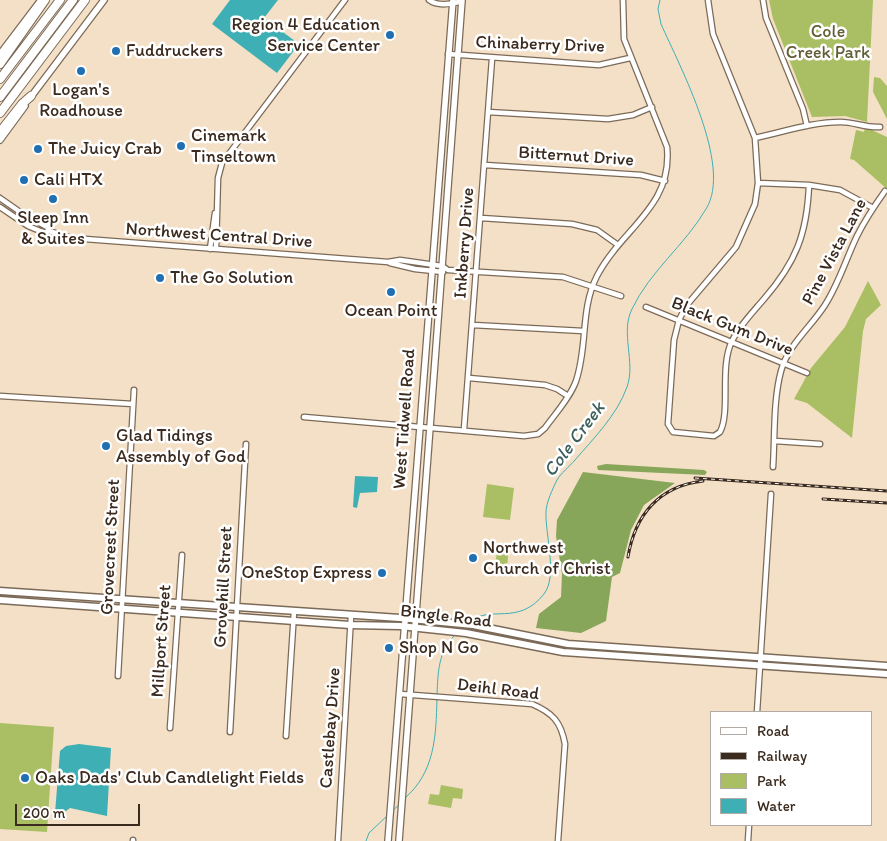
<!DOCTYPE html>
<style>
body{margin:0}
#map{position:relative;width:887px;height:841px;overflow:hidden;background:#f4e0c6;font-family:Itim,sans-serif}
canvas{display:block}
.legend{position:absolute;left:710px;top:711px;width:162px;height:115px;box-sizing:border-box;background:#fff;border:1px solid #b1aaa5;margin:0;padding:6px 9px;list-style:none;font-size:15px;color:#3b2a1e}
.legend li{display:flex;align-items:center;gap:10px;height:25px}
.legend b{width:25px;border:1px solid #b1aaa5}
.scale{position:absolute;left:15px;top:804px;width:125px;height:22px;box-sizing:border-box;border:2px solid #3b2a1e;border-top:0;padding-left:6px;font-size:15px;line-height:18px;white-space:nowrap;color:#3b2a1e;-webkit-text-stroke:4px #fff;paint-order:stroke}
</style>
<div id="map">
<canvas width="887" height="841"></canvas>
<ul class="legend">
<li><b style="height:6px;background:#fff"></b>Road</li>
<li><b style="height:6px;background:#3b2a1e"></b>Railway</li>
<li><b style="height:14px;background:#aabf63"></b>Park</li>
<li><b style="height:14px;background:#3eafb5"></b>Water</li>
</ul>
<div class="scale">200 m</div>
</div>
<script>
const context = document.querySelector('canvas').getContext('2d');
context.lineJoin = 'round';
function fillPath(path, color) { context.fillStyle = color; context.fill(path, 'evenodd'); }
function trace(path, color, width, dash) { context.strokeStyle = color; context.lineWidth = width; context.lineCap = dash ? 'butt' : 'round'; context.setLineDash(dash || []); context.stroke(path); }
function write(font, color, halo, rows, align = 'center') {
  context.font = font + ' Itim,sans-serif'; context.lineWidth = 5; context.setLineDash([]); context.textBaseline = 'middle'; context.strokeStyle = halo; context.fillStyle = color; for (const [text, x, y, turn = 0] of rows) {
    context.save(); context.translate(x, y); context.rotate((+turn || 0) * Math.PI / 180); context.textAlign = isNaN(turn) ? turn : align; if (halo) context.strokeText(text, 0, 0); context.fillText(text, 0, 0); context.restore();
  }
}
const green = new Path2D(`
 M 769,0 L 873,0 L 867,122 L 845,116 L 812,117 L 773,19 Z
 M 874,77 L 880,78 L 887,86 L 887,119 L 873,92 Z
 M 865,127 L 887,137 L 887,189 L 854,160 L 850,159 L 856,130 L 864,132 Z
 M 868,281 L 881,305 L 866,319 L 863,331 L 852,438 L 807,403 L 794,399 L 811,368 L 845,327 Z
 M 487,484 L 514,488 L 510,520 L 483,517 Z
 M 498,543 L 509,544 L 507,568 L 495,567 Z
 M 0,723 L 54,727 L 47,832 L 0,829 Z
 M 441,785 L 463,789 L 462,799 L 453,798 L 451,808 L 428,804 L 430,794 L 439,795 Z`);
const forest = new Path2D(`
 M 606,464 L 704,470 L 707,472 L 705,475 L 598,470 L 597,466 Z
 M 583,472 L 675,483 L 644,505 L 631,530 L 620,573 L 612,577 L 606,621 L 581,633 L 536,628 L 539,614 L 561,597 L 562,574 L 556,536 L 557,520 Z`);
const water = new Path2D(`
 M 230,0 L 278,0 L 264,18 L 299,44 L 277,73 L 212,24 Z
 M 355,476 L 378,477 L 377,492 L 360,493 L 357,508 L 353,507 Z
 M 79,744 L 111,748 L 107,816 L 70,808 L 61,815 L 55,813 L 60,751 L 66,746 Z`);
const stream = new Path2D(`
 M 470,622 C 489,604 518,627 544,594 C 558,576 545,534 546,512 C 546,503 553,488 557,480 C 561,473 569,467 575,460 C 594,438 617,415 627,387 C 636,362 620,333 632,309 C 650,271 685,245 706,209 C 733,166 680,67 661,24 L 658,9 L 660,0
 M 437,695 C 438,672 438,651 456,634
 M 405,798 C 435,772 436,736 437,699
 M 393,810 L 399,805
 M 366,841 L 369,833 L 388,815`);
const street = new Path2D(`
 M 429,0 C 438,7 452,4 462,1
 M 708,0 L 713,34 L 755,138 L 758,183 L 755,204 L 736,247 L 686,306 L 679,320 L 674,340 L 668,424 L 673,432 L 714,436 L 720,432 C 731,411 719,367 732,341 C 739,326 753,312 764,299 C 796,262 807,234 809,185
 M 763,0 L 766,18 L 803,109 L 807,126
 M 448,54 L 599,65 L 630,58
 M 488,112 L 608,119 L 633,115 L 652,107
 M 755,138 C 783,132 812,122 841,122 C 854,122 866,128 880,127
 M 485,165 L 641,175 L 665,181
 M 758,183 L 809,185 L 840,190 L 873,208
 M 0,198 L 23,214 L 47,227 L 49,231
 M 0,207 L 28,226 L 45,233 L 49,231 L 72,238 L 388,262 L 400,260 L 442,266 L 448,270 L 563,277 L 621,296
 M 481,218 L 572,224 L 597,230 L 618,245
 M 210,249 L 215,213
 M 216,249 L 218,178 L 222,163 L 345,0
 M 390,263 L 415,269 L 443,272
 M 646,307 L 807,373
 M 473,325 L 583,331
 M 469,378 L 545,385 L 557,389 L 568,396
 M 0,396 L 133,404
 M 304,417 L 524,436 L 538,434 L 545,428 C 555,414 570,398 576,381 C 588,346 580,309 597,276 C 622,228 673,207 667,147 L 624,39 L 623,0
 M 464,429 L 492,59
 M 775,441 L 820,444
 M 773,467 C 775,436 773,401 781,371 C 788,345 811,327 825,305 C 839,283 846,259 857,236 C 865,220 875,205 885,191
 M 118,676 L 134,390
 M 400,694 L 532,704 C 553,713 561,722 565,744 L 558,841
 M 757,712 L 771,494
 M 170,728 L 182,555
 M 230,732 L 246,444
 M 286,736 L 294,612
 M 133,841 L 133,840
 M 338,841 L 351,616
 M 748,841 L 749,825`);
const secondary = new Path2D(`
 M 0,54 L 41,0
 M 30,98 L 104,0
 M 0,140 L 25,106
 M 388,841 L 453,0
 M 399,841 L 462,0`);
const primary = new Path2D(`
 M 0,591 L 400,618 L 473,625 L 568,644 L 887,666
 M 0,600 L 350,625 L 400,626 L 466,633 L 563,652 L 887,674`);
const highway = new Path2D(`
 M 0,64 L 45,0
 M 0,79 L 60,0
 M 0,97 L 73,0
 M 0,113 L 85,0
 M 0,132 L 22,104 L 31,96`);
const rail = new Path2D(`
 M 695,478 L 887,491
 M 823,499 L 887,503
 M 628,557 C 635,515 659,486 703,481`);
const markers = [
 [390,35,5,"#1f6fb2"],
 [116,51,5,"#1f6fb2"],
 [81,71,5,"#1f6fb2"],
 [181,146,5,"#1f6fb2"],
 [38,149,5,"#1f6fb2"],
 [24,180,5,"#1f6fb2"],
 [53,199,5,"#1f6fb2"],
 [160,278,5,"#1f6fb2"],
 [391,292,5,"#1f6fb2"],
 [106,446,5,"#1f6fb2"],
 [473,558,5,"#1f6fb2"],
 [382,573,5,"#1f6fb2"],
 [389,648,5,"#1f6fb2"],
 [25,778,5,"#1f6fb2"]
];
const poiNames = [
 ["Region 4 Education",380,25,"right"],
 ["Service Center",380,46,"right"],
 ["Fuddruckers",126,51],
 ["Logan's",81,90,"center"],
 ["Roadhouse",81,111,"center"],
 ["Cinemark",191,136],
 ["Tinseltown",191,157],
 ["The Juicy Crab",48,149],
 ["Cali HTX",34,180],
 ["Sleep Inn",53,218,"center"],
 ["& Suites",53,239,"center"],
 ["The Go Solution",170,278],
 ["Ocean Point",391,311,"center"],
 ["Glad Tidings",116,436],
 ["Assembly of God",116,457],
 ["Northwest",483,548],
 ["Church of Christ",483,569],
 ["OneStop Express",372,573,"right"],
 ["Shop N Go",399,648],
 ["Oaks Dads' Club Candlelight Fields",35,778]
];
const parkNames = [
 ["Cole",828,32],
 ["Creek Park",828,53]
];
const streetNames = [
 ["Chinaberry Drive",540,45,2],
 ["Bitternut Drive",576,157,4],
 ["Northwest Central Drive",219,236,4],
 ["Inkberry Drive",465,243,-86],
 ["Pine Vista Lane",835,252,-62],
 ["Black Gum Drive",732,327,22],
 ["West Tidwell Road",405,419,-86],
 ["Grovecrest Street",111,547,-87],
 ["Grovehill Street",224,587,-87],
 ["Bingle Road",446,617,7],
 ["Millport Street",162,641,-86],
 ["Deihl Road",498,690,7],
 ["Castlebay Drive",331,728,-86]
];
const waterNames = [
 ["Cole Creek",575,440,-53]
];
fillPath(green, '#aabf63');
fillPath(forest, '#87a659');
fillPath(water, '#3eafb5');
trace(stream, '#3eafb5', 1);
trace(street, '#7c6a59', 7);
trace(secondary, '#7c6a59', 8);
trace(primary, '#7c6a59', 9);
trace(highway, '#7c6a59', 10);
trace(street, '#fff', 4.5);
trace(secondary, '#fff', 5.5);
trace(primary, '#fff', 6);
trace(highway, '#fff', 8);
trace(rail, '#3b2a1e', 3);
trace(rail, '#fff', 1, [4]);
for (const [x, y, r, color] of markers) { const dot = new Path2D(); dot.arc(x, y, r, 0, 2 * Math.PI); context.fillStyle = color; context.fill(dot); trace(dot, '#fff', 2); }
write('18px', '#3b2a1e', '#fff', poiNames, 'left');
write('18px', '#625e36', '#fff', parkNames);
write('18px', '#3b2a1e', '#fff', streetNames);
write('italic 19px', '#3c5f5a', '#fff', waterNames);
</script>
